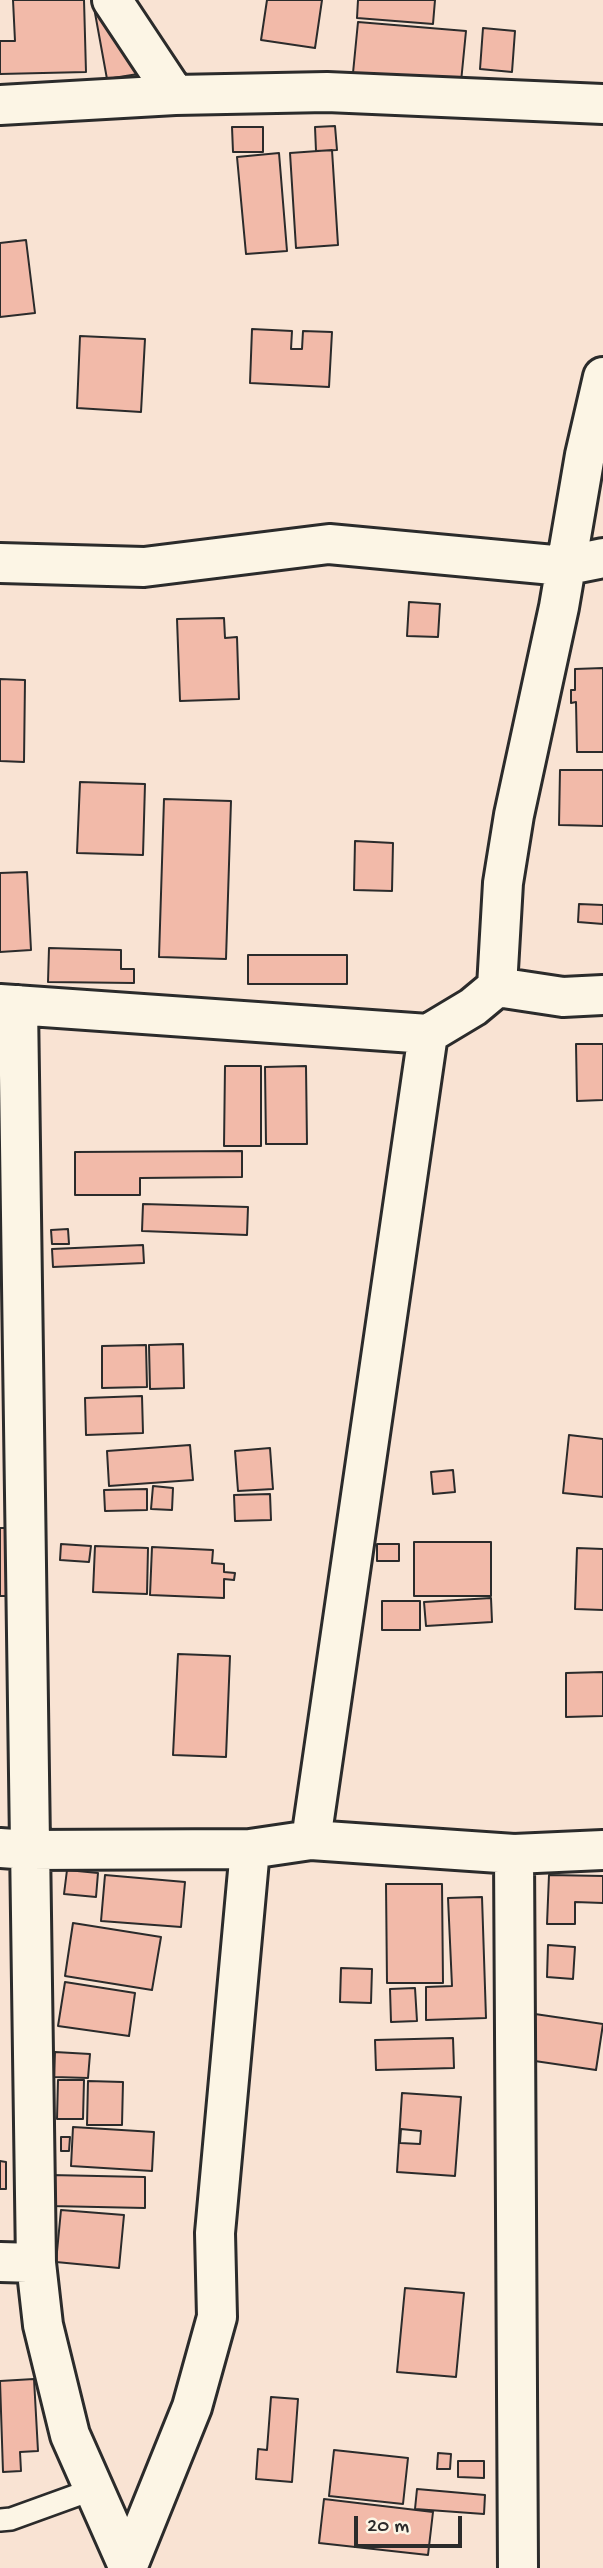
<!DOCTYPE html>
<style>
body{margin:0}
#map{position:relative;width:603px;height:2568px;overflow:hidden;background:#f9e3d3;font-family:"Gochi Hand",sans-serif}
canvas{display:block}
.scale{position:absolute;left:354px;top:2516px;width:108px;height:32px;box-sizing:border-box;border:4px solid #2b2b2b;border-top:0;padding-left:9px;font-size:21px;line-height:24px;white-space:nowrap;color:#2b2b2b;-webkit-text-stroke:5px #fcf5e5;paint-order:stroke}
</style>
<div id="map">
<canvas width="603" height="2568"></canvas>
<div class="scale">20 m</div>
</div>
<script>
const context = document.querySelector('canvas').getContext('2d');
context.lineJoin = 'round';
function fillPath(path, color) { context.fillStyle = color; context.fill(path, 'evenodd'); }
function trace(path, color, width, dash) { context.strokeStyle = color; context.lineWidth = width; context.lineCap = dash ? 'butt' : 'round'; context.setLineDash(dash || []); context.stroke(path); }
const building = new Path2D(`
 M 13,0 L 84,0 L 86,72 L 0,74 L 0,41 L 15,41 Z
 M 267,0 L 322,0 L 315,48 L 261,40 Z
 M 358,0 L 435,0 L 433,24 L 357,18 Z
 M 115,11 L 138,74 L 107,79 L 95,13 Z
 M 358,22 L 466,31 L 461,82 L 353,73 Z
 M 483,28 L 515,31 L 512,72 L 480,69 Z
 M 335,126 L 337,150 L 316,151 L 315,127 Z
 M 232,127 L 263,127 L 263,152 L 233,152 Z
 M 332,150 L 338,245 L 296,248 L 290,153 Z
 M 279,153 L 287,251 L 246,254 L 237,157 Z
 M 26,240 L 35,313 L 0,317 L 0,243 Z
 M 252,329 L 292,331 L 291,349 L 302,349 L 303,331 L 332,332 L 329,387 L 250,383 Z
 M 80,336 L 145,339 L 141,412 L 77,408 Z
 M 409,602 L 440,604 L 438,637 L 407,636 Z
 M 224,618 L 225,638 L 237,637 L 239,699 L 180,701 L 177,619 Z
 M 603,668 L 603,752 L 577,752 L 576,702 L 571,703 L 571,690 L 575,690 L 575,669 Z
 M 0,679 L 25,680 L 24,762 L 0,761 Z
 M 560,770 L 603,770 L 603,826 L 559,825 Z
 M 80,782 L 145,784 L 143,855 L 77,853 Z
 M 164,799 L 231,801 L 226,959 L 159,957 Z
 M 355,841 L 393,843 L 392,891 L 354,890 Z
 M 27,872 L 31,950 L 0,952 L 0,873 Z
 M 579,904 L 603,905 L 603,924 L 578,922 Z
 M 49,948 L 121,950 L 121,969 L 134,969 L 134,983 L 48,982 Z
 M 248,955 L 347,955 L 347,984 L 248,984 Z
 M 576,1044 L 603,1044 L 603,1100 L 577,1101 Z
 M 225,1066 L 261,1066 L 261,1146 L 224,1146 Z
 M 306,1066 L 307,1144 L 266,1144 L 265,1067 Z
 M 242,1151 L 242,1177 L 140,1178 L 140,1195 L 75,1195 L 75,1152 Z
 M 143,1204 L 248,1207 L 247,1235 L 142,1231 Z
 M 68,1229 L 69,1244 L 52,1244 L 51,1230 Z
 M 143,1245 L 144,1263 L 53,1267 L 52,1249 Z
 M 183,1344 L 184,1388 L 150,1389 L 149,1345 Z
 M 146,1345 L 147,1387 L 102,1388 L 102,1346 Z
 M 142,1396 L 143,1433 L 86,1435 L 85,1398 Z
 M 569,1435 L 603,1439 L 603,1497 L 563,1493 Z
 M 190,1445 L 193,1480 L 109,1486 L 107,1451 Z
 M 270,1448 L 273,1489 L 238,1491 L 235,1451 Z
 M 453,1470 L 455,1492 L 433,1494 L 431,1472 Z
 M 153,1486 L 173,1488 L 172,1510 L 151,1509 Z
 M 147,1489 L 147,1510 L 105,1511 L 104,1490 Z
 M 270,1494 L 271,1520 L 235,1521 L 234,1495 Z
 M 0,1528 L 16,1528 L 16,1596 L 0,1596 Z
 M 414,1542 L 491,1542 L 491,1596 L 414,1596 Z
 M 61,1544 L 91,1546 L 89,1562 L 60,1560 Z
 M 377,1544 L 399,1544 L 399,1561 L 377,1561 Z
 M 95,1546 L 148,1548 L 147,1594 L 93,1592 Z
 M 152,1547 L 213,1550 L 212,1563 L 224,1564 L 224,1572 L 235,1573 L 234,1580 L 224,1579 L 224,1598 L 150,1595 Z
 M 577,1548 L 603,1549 L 603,1610 L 575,1609 Z
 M 491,1598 L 492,1622 L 426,1626 L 424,1602 Z
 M 382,1601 L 420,1601 L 420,1630 L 382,1630 Z
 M 178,1654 L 230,1656 L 226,1757 L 173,1755 Z
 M 603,1672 L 603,1716 L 566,1717 L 566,1673 Z
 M 67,1870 L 98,1873 L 96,1897 L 64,1894 Z
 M 105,1875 L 185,1882 L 181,1927 L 101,1921 Z
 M 549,1875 L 603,1876 L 603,1903 L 575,1902 L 575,1924 L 547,1924 Z
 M 386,1884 L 442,1884 L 443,1983 L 387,1983 Z
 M 482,1897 L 486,2018 L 426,2020 L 426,1987 L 452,1986 L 448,1898 Z
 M 73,1923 L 161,1937 L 152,1990 L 65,1976 Z
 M 548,1945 L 575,1947 L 573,1979 L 547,1977 Z
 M 341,1968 L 372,1969 L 371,2003 L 340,2002 Z
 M 65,1982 L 135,1993 L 129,2036 L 58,2026 Z
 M 415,1988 L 417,2021 L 391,2022 L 390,1989 Z
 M 535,2014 L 603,2024 L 596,2070 L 528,2060 Z
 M 453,2038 L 454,2068 L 376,2070 L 375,2040 Z
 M 55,2052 L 90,2054 L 88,2078 L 54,2077 Z
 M 58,2080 L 84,2080 L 83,2119 L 57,2119 Z
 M 88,2081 L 123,2082 L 122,2125 L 87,2125 Z
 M 402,2093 L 461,2097 L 455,2176 L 397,2172 ZM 401,2129 L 421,2131 L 420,2144 L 400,2143 Z
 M 73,2127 L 154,2132 L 152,2171 L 71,2166 Z
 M 61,2137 L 70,2137 L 69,2151 L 61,2151 Z
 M 0,2161 L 6,2162 L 6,2189 L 0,2189 Z
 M 50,2175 L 145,2177 L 145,2208 L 50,2206 Z
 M 61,2210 L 124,2215 L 119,2268 L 56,2262 Z
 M 405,2288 L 464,2293 L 456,2377 L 397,2372 Z
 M 34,2379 L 38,2451 L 20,2452 L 21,2471 L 3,2472 L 0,2381 Z
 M 271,2397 L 298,2399 L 292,2482 L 256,2479 L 258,2449 L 267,2450 Z
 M 334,2450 L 408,2458 L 403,2504 L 329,2496 Z
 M 438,2453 L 451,2454 L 450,2469 L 437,2469 Z
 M 458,2461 L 484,2461 L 484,2478 L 458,2477 Z
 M 417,2489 L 485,2495 L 484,2514 L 415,2509 Z
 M 324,2499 L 433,2512 L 428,2555 L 319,2543 Z`);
const service = new Path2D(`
 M 0,2520 L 11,2519 L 94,2489`);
const minor = new Path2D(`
 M 112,0 L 175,95
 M 0,105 L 175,95 L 327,92 L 603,104
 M 0,563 L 144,567 L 329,544 L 564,566 L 603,558
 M 497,987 L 563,997 L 603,995
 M 0,1004 L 428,1034 L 473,1007 L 497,987 L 503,883 L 514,815 L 559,607 L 585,455 L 603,377
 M 18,1005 L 36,2263 L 43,2325 L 70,2435 L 128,2566
 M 311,1840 L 428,1034
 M 0,1848 L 29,1850 L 250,1849 L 311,1840 L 514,1854 L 603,1850
 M 514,1854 L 518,2568
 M 0,2262 L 36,2263
 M 127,2568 L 192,2407 L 217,2317 L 215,2233 L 250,1849`);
fillPath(building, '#f2baa9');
trace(building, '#2b2b2b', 2);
trace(service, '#2b2b2b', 26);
trace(minor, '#2b2b2b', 44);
trace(service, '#fcf5e5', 21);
trace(minor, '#fcf5e5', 38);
</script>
